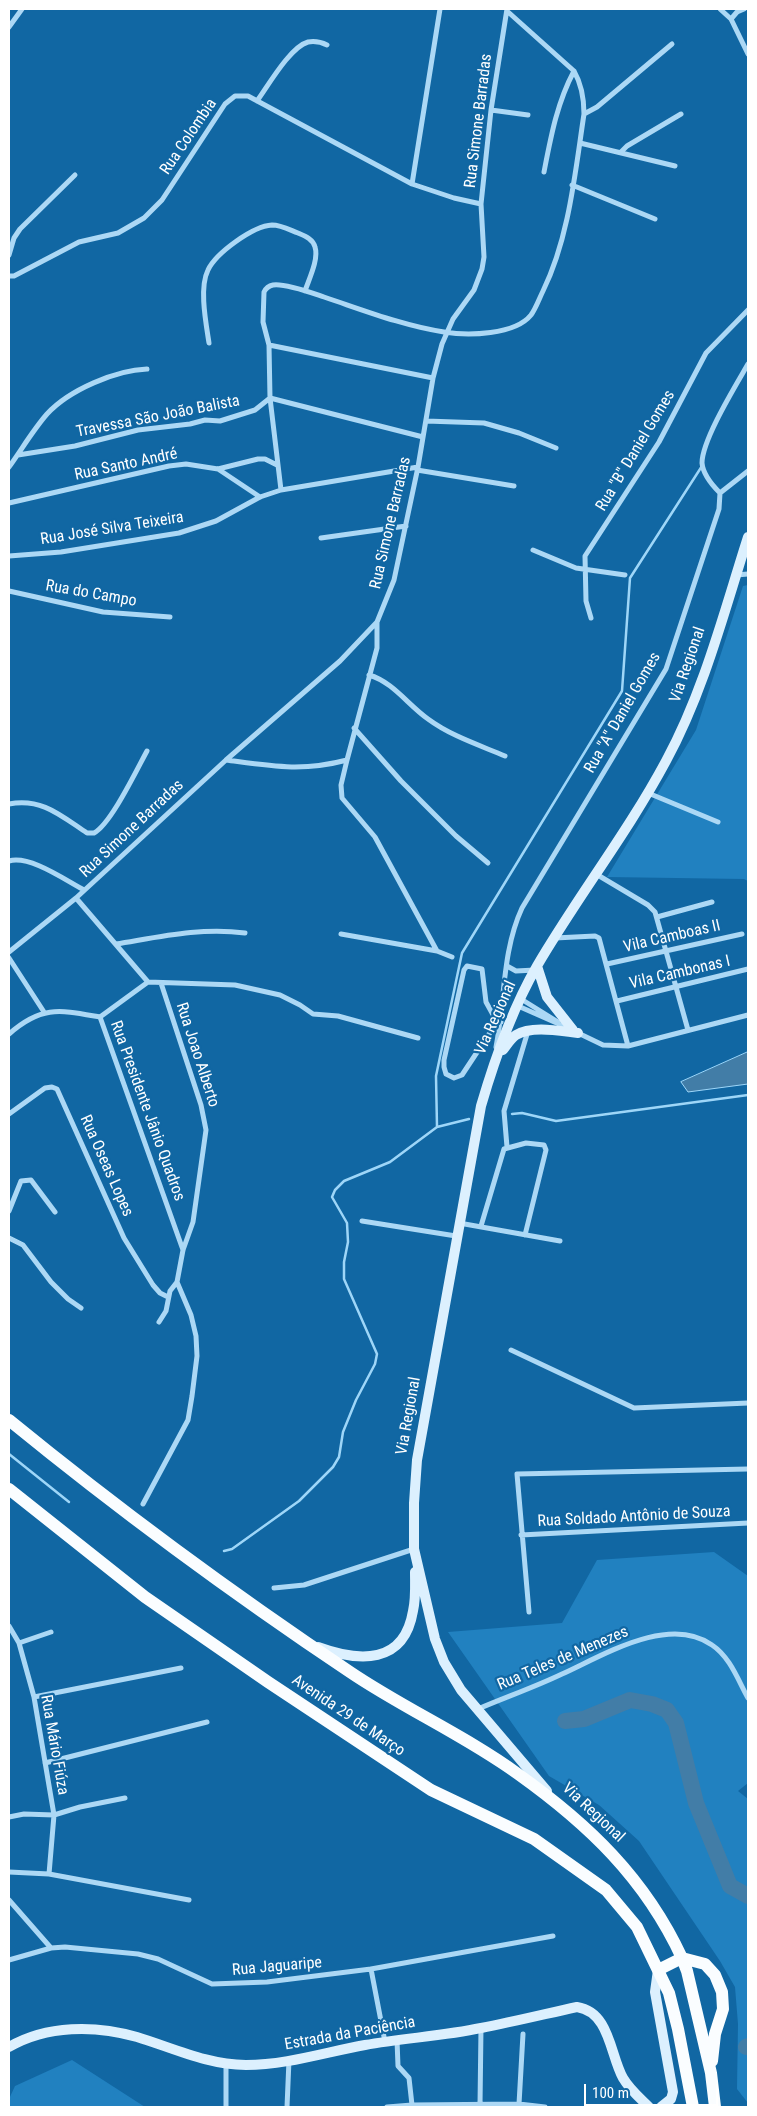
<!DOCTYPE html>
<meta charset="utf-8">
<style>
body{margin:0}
#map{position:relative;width:757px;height:2116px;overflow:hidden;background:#1167a3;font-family:"Roboto Condensed",sans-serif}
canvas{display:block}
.frame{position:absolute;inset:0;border:10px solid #fff;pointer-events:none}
.scale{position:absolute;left:584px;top:2084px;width:134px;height:22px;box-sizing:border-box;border:2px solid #fff;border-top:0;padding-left:6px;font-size:15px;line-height:18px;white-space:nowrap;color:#fff;-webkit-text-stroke:4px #1167a3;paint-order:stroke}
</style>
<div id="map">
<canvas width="757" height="2116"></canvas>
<div class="frame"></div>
<div class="scale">100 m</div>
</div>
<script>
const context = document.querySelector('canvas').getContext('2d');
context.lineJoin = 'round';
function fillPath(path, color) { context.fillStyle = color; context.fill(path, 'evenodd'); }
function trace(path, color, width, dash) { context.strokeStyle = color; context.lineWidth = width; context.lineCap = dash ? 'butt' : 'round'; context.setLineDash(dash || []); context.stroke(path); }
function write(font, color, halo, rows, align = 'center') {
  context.font = font + ' "Roboto Condensed",sans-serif'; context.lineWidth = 4.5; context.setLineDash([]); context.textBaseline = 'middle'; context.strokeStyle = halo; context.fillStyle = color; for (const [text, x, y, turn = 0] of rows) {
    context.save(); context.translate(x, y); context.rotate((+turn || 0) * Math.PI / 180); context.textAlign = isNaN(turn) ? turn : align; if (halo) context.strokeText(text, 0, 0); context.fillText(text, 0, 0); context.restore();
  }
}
const green = new Path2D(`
 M 748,585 L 748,881 L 744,879 L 607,877 L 696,730 L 743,586 Z
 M 714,1552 L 748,1576 L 748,1783 L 738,1791 L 748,1799 L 748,2103 L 737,2089 L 738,2024 L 735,1987 L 720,1961 L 639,1841 L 599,1805 L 549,1776 L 448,1632 L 562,1623 L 597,1560 Z
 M 72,2060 L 145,2107 L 9,2107 L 9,2099 L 15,2086 Z`);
const water = new Path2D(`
 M 748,1052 L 748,1084 L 688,1092 L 681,1082 Z`);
const stream = new Path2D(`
 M 512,1114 L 522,1113 L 556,1121 L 748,1095
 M 437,1127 L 436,1076 L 462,953 L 622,691 L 630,578 L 702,466
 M 9,1454 L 69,1502
 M 224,1551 L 232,1549 L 299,1501 L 333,1467 L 339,1457 L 343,1432 L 356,1400 L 375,1364 L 377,1354 L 344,1279 L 344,1262 L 348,1242 L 347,1223 L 332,1197 L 335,1190 L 344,1181 L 390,1162 L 437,1127 L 469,1119`);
const river = new Path2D(`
 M 565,1721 L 584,1719 L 630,1700 L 652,1704 L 667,1710 L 676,1723 L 696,1803 L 730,1886 L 748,1896
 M 746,2047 L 748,2046`);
const minor = new Path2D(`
 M 720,9 L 731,19 L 748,54
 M 731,19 L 737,12 L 744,9
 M 9,27 L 22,9
 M 257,101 C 268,86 290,47 308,42 C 314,41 321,42 327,45
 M 491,110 L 528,115
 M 584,114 L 597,107 L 672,44
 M 580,143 L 675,166
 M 621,152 L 627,146 L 681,114
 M 544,172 C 551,136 557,103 574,71
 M 412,184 L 440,9
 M 572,185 L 655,219
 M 9,255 L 14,238 L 20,229 L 75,175
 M 9,276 L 14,276 L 79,242 L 118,233 L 144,218 L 162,200 L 225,104 L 235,96 L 248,96 L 412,184 L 454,198 L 481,204
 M 209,343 C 206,323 199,288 208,270 C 216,253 253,226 272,225 C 281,225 290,230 298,233 C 305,236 313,239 315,247 C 319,259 309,279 305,291
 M 269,345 L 433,378
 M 270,398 L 423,437
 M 426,421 L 484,423 L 519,433 L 556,448
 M 18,455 L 75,446 L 138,430 L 190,424 L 205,420 L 220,421 L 255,410 L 270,398
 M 9,467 C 22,449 33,430 47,414 C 69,390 116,370 147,369
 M 218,469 L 260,497
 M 417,470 L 514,486
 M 281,490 L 270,398 L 269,345 L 263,322 L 264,292 C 266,288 268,286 273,285 C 285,283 312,293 324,297 C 363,310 404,326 444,332 C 468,336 515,335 531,315 C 536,308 539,299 543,291 C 569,238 575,173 584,114 C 584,98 582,85 574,71 L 507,11
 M 720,493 C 712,485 703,475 702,463 C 702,440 736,385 748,364
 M 9,503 L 169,466 L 186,464 L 218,469 L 258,459 L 265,459 L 277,465
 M 321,538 L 406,526
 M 533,550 L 576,568 L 625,575
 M 9,556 L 61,552 L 179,533 L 216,521 L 260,497 L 281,490 L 418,467
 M 736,575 L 748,574
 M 9,591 L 103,612 L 170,617
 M 591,618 L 586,601 L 585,556 L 659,442 L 706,353 L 748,310
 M 369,675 C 393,682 408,705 428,719 C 451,736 479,745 505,756
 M 354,728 L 401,781 L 456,836 L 488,863
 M 226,760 C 271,766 302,772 347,760 L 377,648 L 377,622
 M 347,760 L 341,785 L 342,798 L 375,837 L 437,951
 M 648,793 L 718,822
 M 9,804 C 42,798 60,815 87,833 L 94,833 C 111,824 137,769 147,751
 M 9,861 C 30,855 65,880 84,890
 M 596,874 L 648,905 L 655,912 L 688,1030
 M 76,898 L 148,982
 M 657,917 L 712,902
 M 341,934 L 437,951 L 452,957
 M 555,938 L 595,936 L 599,938 L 628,1046
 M 116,944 C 159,937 201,927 245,933
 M 9,952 L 76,898 L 226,760 L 340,661 L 377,622 L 394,580 L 418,467 L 433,378 L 442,344 L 453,319 L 474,290 L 482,269 L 484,257 L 481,204 L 491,110 L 507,9
 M 9,958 L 44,1012
 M 607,964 L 742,934
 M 507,966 L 516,971 L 535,970
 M 521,999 L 558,1022
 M 617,1001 L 748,969
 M 518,1006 L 568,1028
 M 100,1017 L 148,982 L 235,985 L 280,995 L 300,1005 L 313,1014 L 338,1016 L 418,1038
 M 497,1022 L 486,1002 L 482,969 L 467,966 L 464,970 L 444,1060 L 444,1067 L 446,1074 L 454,1078 L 462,1075 L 497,1022 L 501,1022
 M 578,1033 L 603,1045 L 628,1046 L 748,1015
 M 9,1034 C 42,1005 60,1010 100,1017 L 183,1250
 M 496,1047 C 505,1001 502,951 522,908 L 666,669 L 719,509 L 720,493 L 748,471
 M 9,1114 L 45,1088 L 52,1087 L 57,1089 L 124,1238 L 153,1285 L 160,1293 L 168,1297
 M 507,1147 L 504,1111 L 528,1031
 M 9,1211 L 21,1181 L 31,1180 L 55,1212
 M 362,1221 L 456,1236
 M 459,1223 L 560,1241
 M 481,1226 L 504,1149 L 526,1143 L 544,1145 L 546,1150 L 525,1235
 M 9,1238 L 23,1245 L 51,1282 L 68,1299 L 81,1308
 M 159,1322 L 166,1311 L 170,1291 L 177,1282 L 183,1250 L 193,1222 L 206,1130 L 201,1105 L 161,983
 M 511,1350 L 634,1408 L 748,1403
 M 143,1504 L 188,1420 L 192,1396 L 197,1356 L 196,1336 L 191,1315 L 177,1282
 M 521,1535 L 748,1523
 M 274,1588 L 304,1585 L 414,1549
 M 529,1612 L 517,1474 L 748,1469
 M 9,1626 L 19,1643 L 34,1697 L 54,1815 L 49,1874
 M 19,1643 L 51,1632
 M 34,1697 L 181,1668
 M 478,1709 C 506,1697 535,1687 562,1674 C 602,1656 669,1614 712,1645 C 730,1657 738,1680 748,1698
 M 45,1763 L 207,1722
 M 9,1817 L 24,1814 L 54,1815 L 80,1807 L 125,1798
 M 9,1872 L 49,1874 L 189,1900
 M 9,1900 L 51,1948
 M 9,1960 L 51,1948 L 65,1947 L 138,1954 L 158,1959 L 212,1984 L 267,1982 L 371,1969 L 553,1936
 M 371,1969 L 385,2042
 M 397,2040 L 398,2066 L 409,2078 L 412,2105
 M 519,2104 L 523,2034
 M 480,2105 L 481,2028
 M 226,2107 L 226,2064
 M 287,2107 L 289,2060
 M 387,2107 L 412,2105 L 519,2104 L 545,2107`);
const secondary = new Path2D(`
 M 537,966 L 547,997 L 573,1030
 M 503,1050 C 507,1045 511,1038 516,1035 C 532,1025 560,1031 578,1033
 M 318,1647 C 359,1662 404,1665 413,1611 C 416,1598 415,1585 415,1572
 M 547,1791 L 461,1690 L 444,1662 L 435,1639 L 414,1549 L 414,1503 L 417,1460 L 481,1106 C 495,1058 512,1009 537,966 C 578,896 628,832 666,761 C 704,691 724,612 748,537
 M 658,1970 L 655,1992 L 673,2092 L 671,2099 L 661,2107
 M 9,2047 C 47,2025 95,2025 137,2037 C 173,2048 208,2065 246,2065 C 286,2065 326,2052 365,2045 C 404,2038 443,2036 481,2028 C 513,2022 545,2014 577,2007 C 610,2012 610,2055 623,2078 C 630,2090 640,2098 649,2107`);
const primary = new Path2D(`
 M 9,1420 C 118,1509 232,1593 350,1672 C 403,1708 466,1736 518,1774 C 588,1824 645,1878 682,1958 L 687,1971 L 711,2073 L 715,2107
 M 9,1489 L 145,1597 L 268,1682 L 431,1790 L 534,1839 L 606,1890 L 637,1927 L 669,1993 L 678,2029 L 693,2107
 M 658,1970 L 682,1958 L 705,1964 L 715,1975 L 722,1992 L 723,2009 L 715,2034 L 712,2061`);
const streetNames = [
 ["Rua Simone Barradas",479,121,-83],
 ["Rua Colombia",189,137,-56],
 ["Travessa São João Balista",158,417,-11],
 ["Rua \"B\" Daniel Gomes",636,451,-59],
 ["Rua Santo André",126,465,-12],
 ["Rua Simone Barradas",391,523,-77],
 ["Rua José Silva Teixeira",112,529,-9],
 ["Rua do Campo",91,594,10],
 ["Via Regional",688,665,-71],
 ["Rua \"A\" Daniel Gomes",623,713,-60],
 ["Rua Simone Barradas",132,829,-43],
 ["Vila Camboas II",672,937,-13],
 ["Vila Cambonas I",680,973,-13],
 ["Via Regional",496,1018,-66],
 ["Rua Joao Alberto",197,1055,72],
 ["Rua Presidente Jânio Quadros",147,1111,70],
 ["Rua Oseas Lopes",106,1166,66],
 ["Via Regional",409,1416,-80],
 ["Rua Soldado Antônio de Souza",634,1517,-3],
 ["Rua Teles de Menezes",563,1659,-23],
 ["Avenida 29 de Março",348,1716,34],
 ["Rua Mário Fiúza",54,1745,80],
 ["Via Regional",593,1813,43],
 ["Rua Jaguaripe",277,1967,-5],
 ["Estrada da Paciência",350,2034,-10]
];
fillPath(green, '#2181c0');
fillPath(water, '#427da7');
trace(water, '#9ed6f8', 1);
trace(stream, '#9ed6f8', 2.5);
trace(river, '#427da7', 16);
trace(minor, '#acd8f5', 5);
trace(secondary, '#dcf0fe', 10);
trace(primary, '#fafdff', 12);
write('16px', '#fff', '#1167a3', streetNames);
</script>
